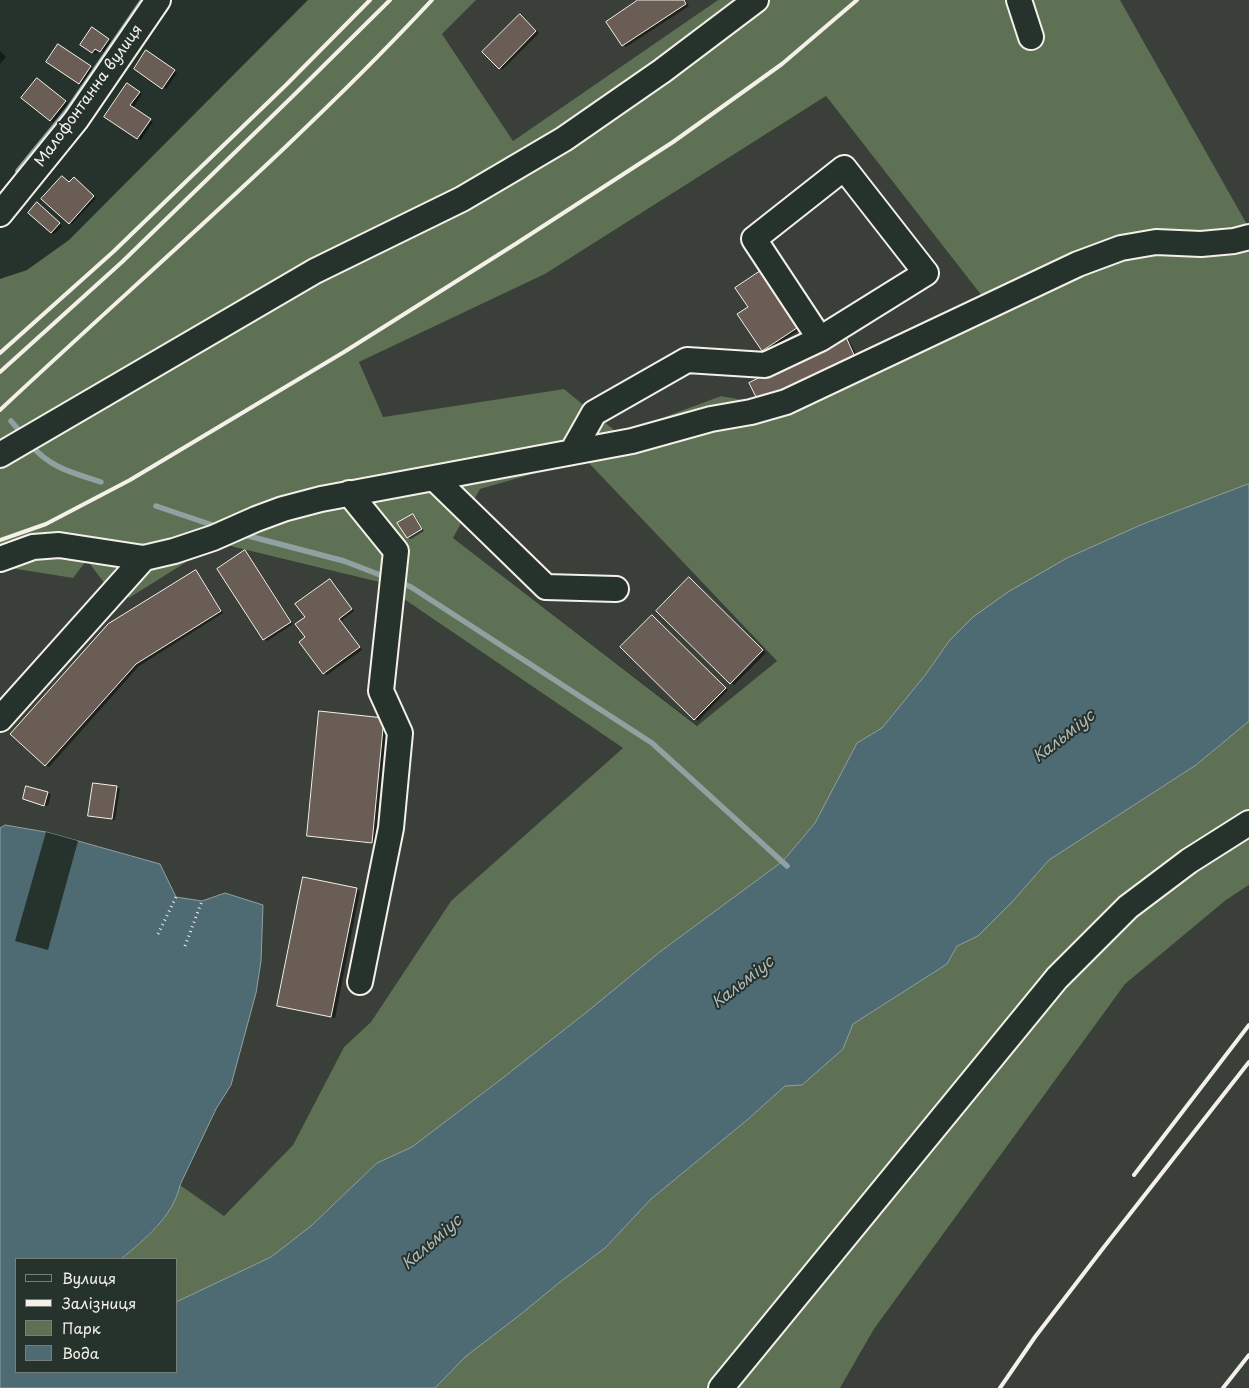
<!DOCTYPE html>
<meta charset="utf-8">
<style>
body{margin:0}
#map{position:relative;width:1249px;height:1388px;overflow:hidden;background:#26332d;font-family:"Playpen Sans",sans-serif}
canvas{display:block}
.legend{position:absolute;left:15px;top:1258px;width:162px;height:115px;box-sizing:border-box;background:#26332d;border:1px solid #787f78;margin:0;padding:6px 9px;list-style:none;font-size:15px;color:#f4f1e8}
.legend li{display:flex;align-items:center;gap:10px;height:25px}
.legend b{width:25px;border:1px solid #787f78}
</style>
<div id="map">
<canvas width="1249" height="1388"></canvas>
<ul class="legend">
<li><b style="height:6px;background:#26332d"></b>Вулиця</li>
<li><b style="height:6px;background:#f4f1e8"></b>Залізниця</li>
<li><b style="height:14px;background:#5f7154"></b>Парк</li>
<li><b style="height:14px;background:#4e6b74"></b>Вода</li>
</ul>
</div>
<script>
const context = document.querySelector('canvas').getContext('2d');
context.lineJoin = 'round';
function fillPath(path, color) { context.fillStyle = color; context.fill(path, 'evenodd'); }
function trace(path, color, width, dash) { context.strokeStyle = color; context.lineWidth = width; context.lineCap = dash ? 'butt' : 'round'; context.setLineDash(dash || []); context.stroke(path); }
function write(font, color, halo, rows, align = 'center') {
  context.font = font + ' "Playpen Sans",sans-serif'; context.lineWidth = 4; context.setLineDash([]); context.textBaseline = 'middle'; context.strokeStyle = halo; context.fillStyle = color; for (const [text, x, y, turn = 0] of rows) {
    context.save(); context.translate(x, y); context.rotate((+turn || 0) * Math.PI / 180); context.textAlign = isNaN(turn) ? turn : align; if (halo) context.strokeText(text, 0, 0); context.fillText(text, 0, 0); context.restore();
  }
}
const built = new Path2D(`
 M 476,0 L 718,0 L 513,141 L 442,34 Z
 M 1120,0 L 1249,0 L 1249,229 Z
 M 826,96 L 982,296 L 759,403 L 721,396 L 619,434 L 564,389 L 382,417 L 359,362 L 545,274 Z
 M 585,459 L 777,661 L 698,726 L 453,538 L 480,489 Z
 M 229,546 L 379,582 L 623,748 L 451,901 L 371,1022 L 344,1047 L 293,1145 L 224,1216 L 180,1185 L 216,1109 L 231,1085 L 225,893 L 202,901 L 176,897 L 159,864 L 46,832 L 5,825 L 0,828 L 0,572 L 10,568 L 73,578 L 87,560 L 115,577 L 129,598 L 188,561 Z
 M 1249,885 L 1249,1388 L 840,1388 L 874,1329 L 1125,984 L 1226,900 Z`);
const green = new Path2D(`
 M 308,0 L 476,0 L 442,34 L 513,141 L 718,0 L 1120,0 L 1249,228 L 1249,484 L 1143,524 L 1067,558 L 949,641 L 926,674 L 882,728 L 857,743 L 815,823 L 783,861 L 661,951 L 588,1011 L 504,1077 L 412,1147 L 377,1163 L 311,1226 L 271,1257 L 176,1302 L 176,1259 L 121,1259 C 145,1239 173,1217 180,1185 L 224,1216 L 293,1145 L 344,1047 L 371,1022 L 451,901 L 623,748 L 379,582 L 230,546 L 188,561 L 129,598 L 115,577 L 105,584 L 87,560 L 73,578 L 10,568 L 0,572 L 0,279 L 27,270 L 69,240 ZM 826,96 L 982,296 L 759,403 L 721,396 L 619,434 L 564,389 L 383,417 L 359,362 L 545,274 ZM 585,459 L 777,661 L 697,726 L 453,538 L 480,489 Z
 M 1249,721 L 1249,885 L 1226,900 L 1125,984 L 874,1329 L 840,1388 L 435,1388 L 465,1357 L 521,1314 L 560,1282 L 605,1248 L 651,1199 L 747,1120 L 785,1086 L 802,1085 L 843,1049 L 853,1024 L 947,964 L 957,946 L 978,936 L 1012,902 L 1049,860 L 1196,765 Z`);
const water = new Path2D(`
 M 1249,484 L 1249,721 L 1196,765 L 1049,860 L 1012,902 L 978,936 L 957,946 L 947,964 L 853,1024 L 843,1049 L 802,1085 L 785,1086 L 747,1120 L 651,1199 L 605,1248 L 560,1282 L 521,1314 L 465,1357 L 435,1388 L 0,1388 L 0,828 L 5,825 L 46,832 L 160,864 L 176,897 L 202,901 L 225,893 L 263,905 L 261,961 L 256,993 L 231,1085 L 216,1109 L 180,1185 C 173,1217 145,1239 121,1259 L 16,1259 L 16,1372 L 176,1372 L 176,1302 L 271,1257 L 311,1226 L 377,1163 L 412,1147 L 504,1077 L 588,1011 L 661,951 L 783,861 L 815,823 L 857,743 L 882,728 L 926,674 L 949,641 L 973,617 L 1008,592 L 1067,558 L 1143,524 Z`);
const pier = new Path2D(`
 M 46,832 L 78,841 L 48,950 L 15,941 Z`);
const shadow = new Path2D(`
 M 641,0 L 685,0 L 689,6 L 626,47 L 623,45 Z
 M 523,17 L 539,33 L 503,69 L 500,68 Z
 M 93,29 L 111,41 L 104,52 L 99,50 L 96,54 L 82,45 Z
 M 59,46 L 93,69 L 82,85 L 48,62 Z
 M 0,51 L 6,57 L 0,64 Z
 M 150,54 L 177,73 L 166,89 L 163,87 Z
 M 41,81 L 68,103 L 53,122 L 50,120 Z
 M 127,85 L 142,94 L 133,108 L 153,122 L 141,140 L 106,116 Z
 M 77,180 L 96,198 L 72,224 L 69,223 L 70,183 Z
 M 41,206 L 62,226 L 54,234 L 51,232 Z
 M 739,315 L 802,328 L 766,352 L 763,351 Z
 M 846,338 L 849,340 L 858,358 L 760,402 Z
 M 413,515 L 416,517 L 424,531 L 411,539 L 408,538 Z
 M 245,552 L 248,554 L 293,624 L 267,641 L 264,639 Z
 M 196,572 L 199,574 L 223,613 L 139,666 L 49,767 L 46,765 Z
 M 692,580 L 766,653 L 734,685 L 731,683 Z
 M 330,581 L 333,582 L 354,611 L 341,621 L 362,650 L 327,675 L 324,673 L 307,638 L 307,617 Z
 M 655,618 L 728,690 L 698,721 L 622,647 Z
 M 384,719 L 387,721 L 375,844 L 311,837 L 308,835 Z
 M 116,787 L 120,789 L 115,820 L 90,815 Z
 M 48,793 L 51,795 L 48,806 L 24,799 Z
 M 357,889 L 360,891 L 335,1018 L 282,1007 Z`);
const stream = new Path2D(`
 M 18,171 L 67,111 L 143,0
 M 11,421 L 23,435
 M 30,444 C 50,468 73,473 101,482
 M 156,506 L 218,527
 M 241,534 L 344,561 L 388,578
 M 399,582 L 411,587 L 652,743 L 787,866`);
const building = new Path2D(`
 M 638,0 L 684,0 L 686,4 L 622,46 L 606,22 Z
 M 520,14 L 536,31 L 499,69 L 482,52 Z
 M 92,27 L 109,39 L 100,52 L 95,49 L 92,53 L 80,45 Z
 M 58,44 L 91,66 L 79,84 L 46,62 Z
 M 146,50 L 175,70 L 162,89 L 134,69 Z
 M 37,78 L 66,101 L 50,121 L 21,98 Z
 M 127,83 L 140,92 L 130,105 L 151,119 L 137,139 L 104,117 Z
 M 62,176 L 69,182 L 74,177 L 94,196 L 69,224 L 41,199 Z
 M 37,202 L 60,223 L 51,233 L 28,213 Z
 M 762,270 L 800,326 L 762,351 L 737,314 L 748,307 L 735,288 Z
 M 846,337 L 855,357 L 759,403 L 749,383 Z
 M 413,514 L 422,529 L 407,538 L 397,523 Z
 M 245,550 L 291,622 L 263,640 L 217,569 Z
 M 196,570 L 221,611 L 136,664 L 45,766 L 10,734 L 108,624 Z
 M 689,577 L 763,650 L 730,684 L 656,611 Z
 M 330,579 L 352,609 L 339,619 L 360,647 L 323,674 L 299,642 L 305,637 L 295,624 L 305,617 L 295,604 Z
 M 652,615 L 726,688 L 694,720 L 620,647 Z
 M 319,711 L 384,718 L 372,843 L 307,836 Z
 M 93,783 L 117,786 L 112,819 L 88,816 Z
 M 26,786 L 48,792 L 44,806 L 23,799 Z
 M 303,877 L 357,888 L 331,1017 L 277,1006 Z`);
const path = new Path2D(`
 M 158,934 L 176,897
 M 185,946 L 202,901`);
const minor = new Path2D(`
 M 1019,0 L 1031,37
 M 0,214 L 76,120 L 158,0
 M 572,452 L 594,413 L 687,360 L 765,365 L 820,339 L 926,273 L 844,168 L 754,239 L 820,339
 M 0,455 L 315,271 L 462,199 L 564,139 L 662,71 L 756,0
 M 434,478 L 546,587 L 616,589
 M 349,493 L 396,551 L 381,691 L 400,733 L 391,828 L 360,982
 M 0,559 L 33,547 L 59,545 L 144,558 L 174,551 L 213,538 L 256,519 L 283,509 L 321,499 L 632,441 L 711,419 L 751,412 L 786,402 L 1078,264 L 1121,248 L 1156,242 L 1201,244 L 1234,241 L 1249,237
 M 0,719 L 144,558
 M 721,1388 L 1057,978 L 1128,907 L 1189,861 L 1249,823`);
const rail = new Path2D(`
 M 0,353 L 113,252 L 286,85 L 370,0
 M 0,372 L 122,262 L 295,94 L 390,0
 M 0,410 C 145,274 297,145 432,0
 M 0,540 L 46,524 L 130,480 L 344,352 L 517,243 L 673,142 L 782,64 L 857,0
 M 1134,1175 L 1249,1025
 M 1000,1388 L 1035,1337 L 1104,1247 L 1249,1062
 M 1223,1388 L 1249,1355`);
const streetNames = [
 ["Малофонтанна вулиця",89,96,-54]
];
const waterNames = [
 ["Кальміус",1064,737,-38],
 ["Кальміус",743,983,-38],
 ["Кальміус",432,1243,-41]
];
fillPath(built, '#3a4039');
fillPath(green, '#5f7154');
fillPath(water, '#4e6b74');
trace(water, '#90a1a2', 1);
fillPath(pier, '#26332d');
fillPath(shadow, '#0007');
trace(stream, '#90a1a2', 5.5);
fillPath(building, '#695d55');
trace(building, '#f4f1e8', 1);
trace(minor, '#f4f1e8', 28);
trace(path, '#f4f1e8', 3, [1, 4]);
trace(minor, '#26332d', 24);
trace(rail, '#f4f1e8', 4);
write('15px', '#f4f1e8', '#26332d', streetNames);
write('italic 16px', '#b2bbba', '#26332d', waterNames);
</script>
